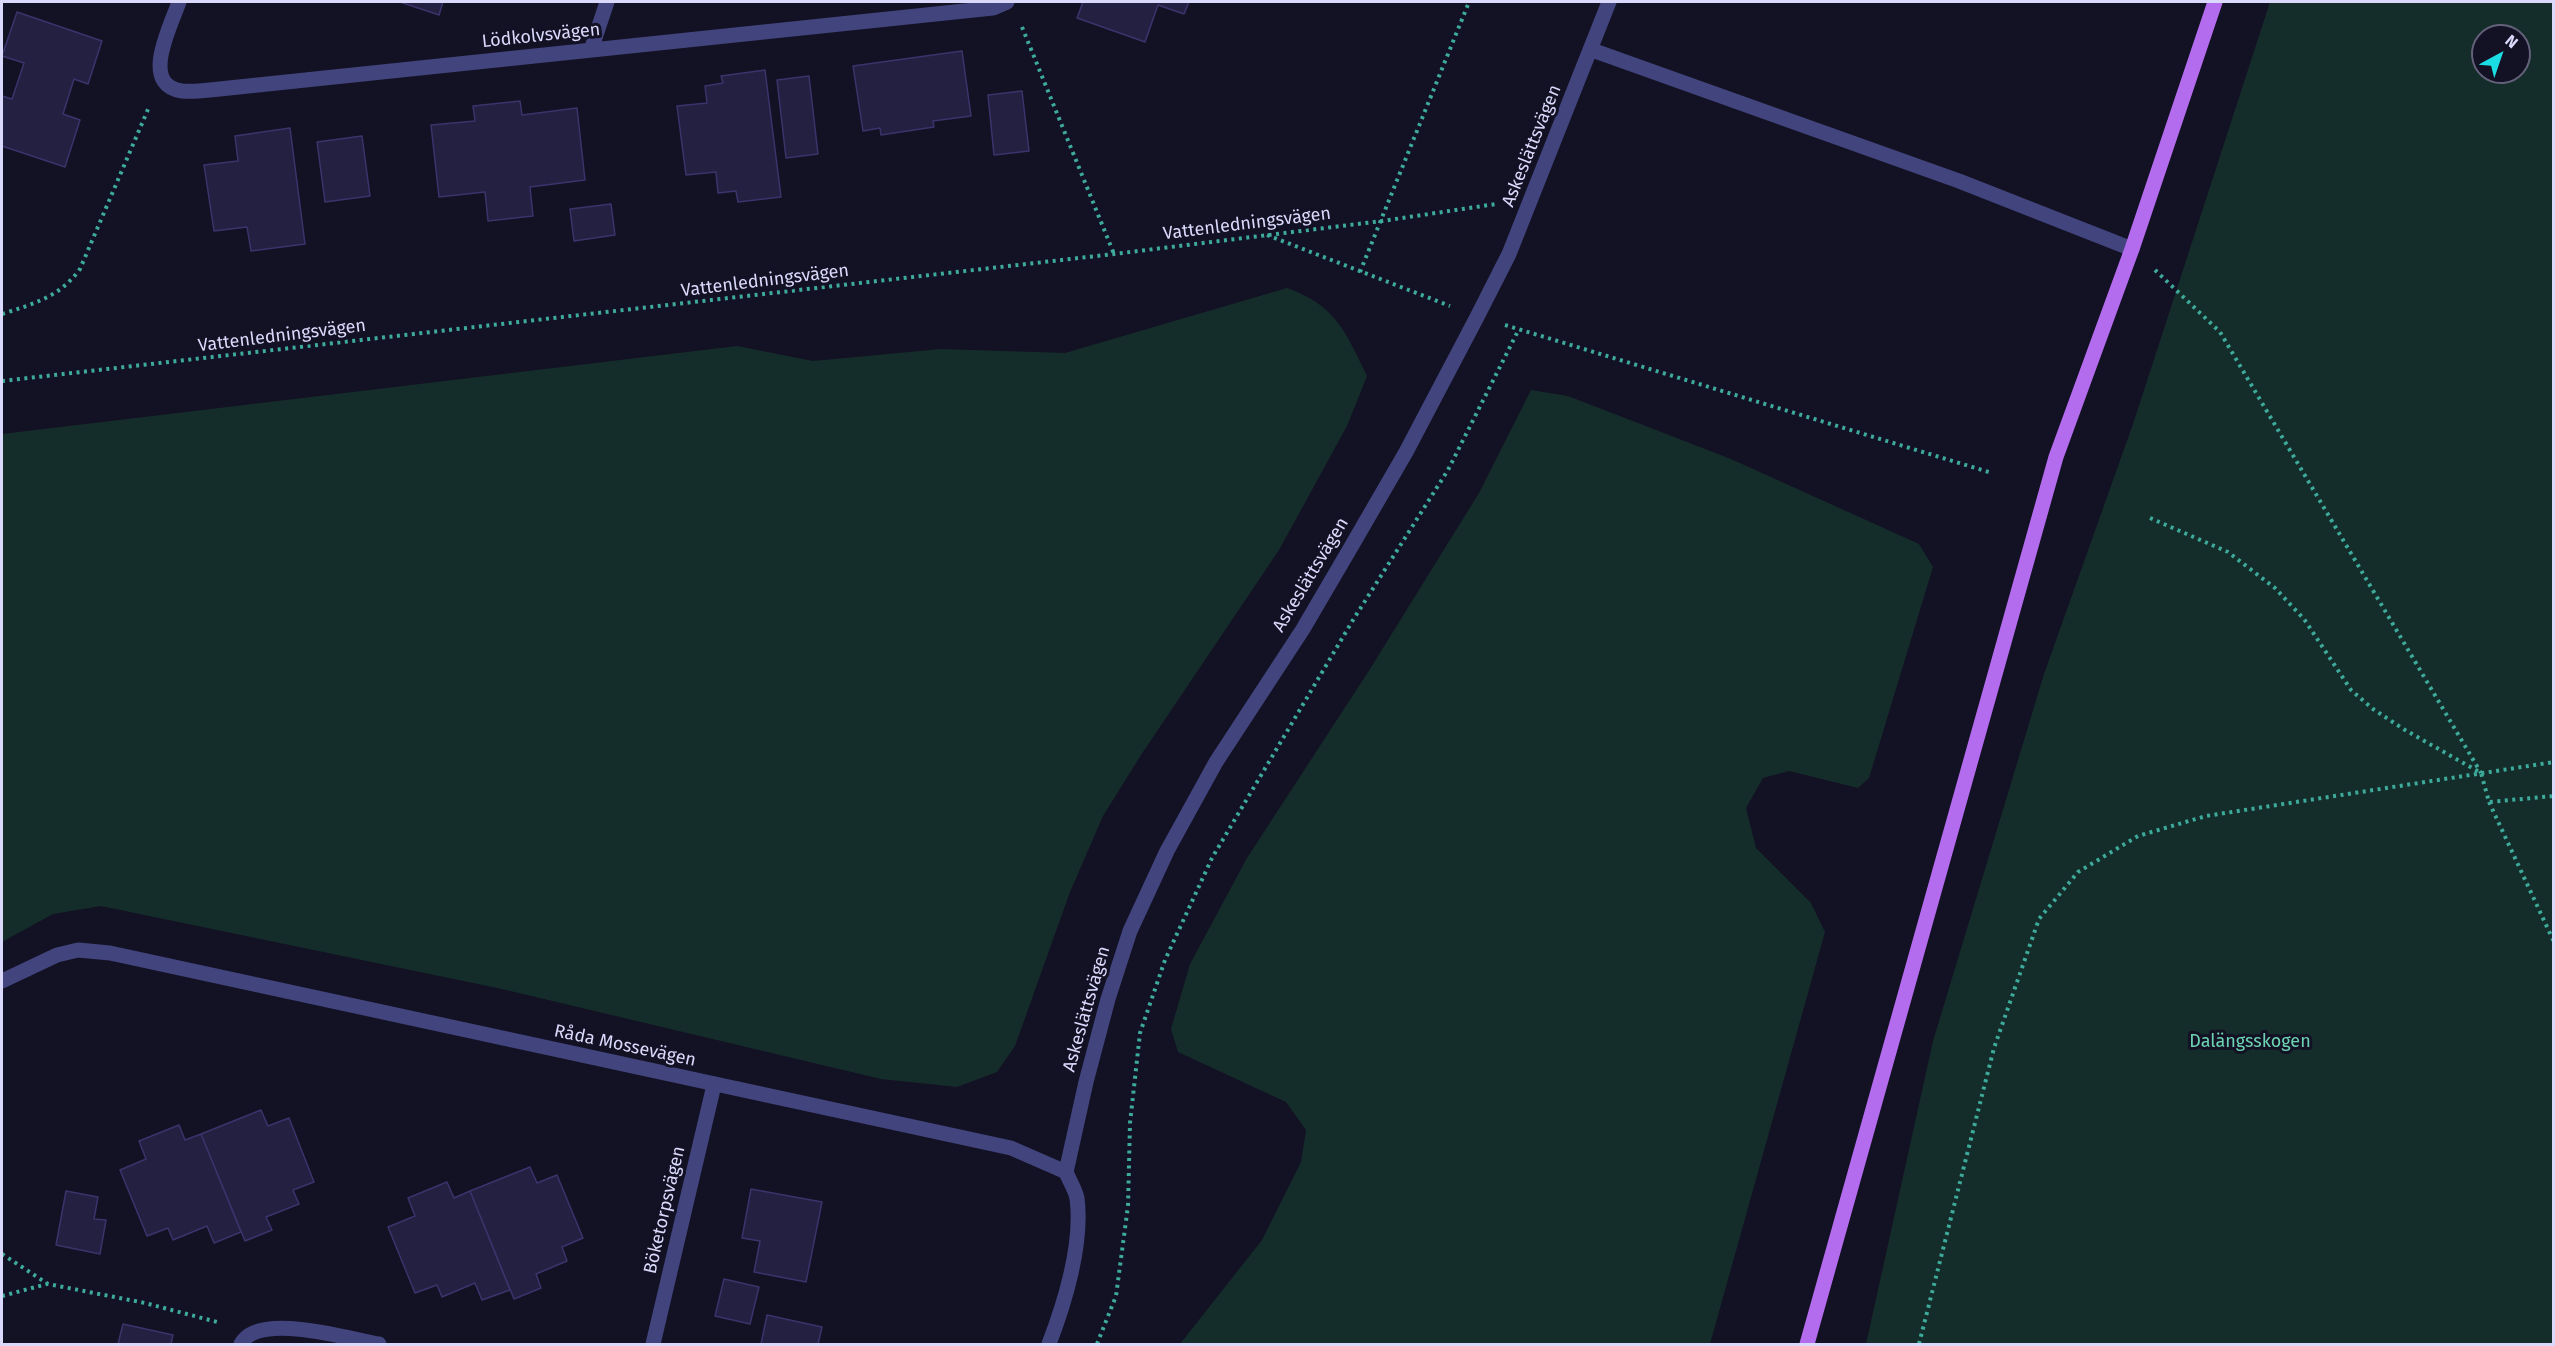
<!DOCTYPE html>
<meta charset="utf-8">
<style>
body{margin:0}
#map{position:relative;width:2555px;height:1346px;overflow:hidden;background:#131124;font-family:"Fira Sans",sans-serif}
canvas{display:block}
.frame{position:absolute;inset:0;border:3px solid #dad8fb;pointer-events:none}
.north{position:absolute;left:2471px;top:24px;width:60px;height:60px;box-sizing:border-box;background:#131124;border:2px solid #63617a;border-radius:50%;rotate:40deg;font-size:16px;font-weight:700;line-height:24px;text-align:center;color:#dad8fb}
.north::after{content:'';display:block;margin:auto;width:21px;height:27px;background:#1bdee4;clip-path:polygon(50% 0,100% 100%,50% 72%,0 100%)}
</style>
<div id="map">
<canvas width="2555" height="1346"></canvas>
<div class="frame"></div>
<div class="north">N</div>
</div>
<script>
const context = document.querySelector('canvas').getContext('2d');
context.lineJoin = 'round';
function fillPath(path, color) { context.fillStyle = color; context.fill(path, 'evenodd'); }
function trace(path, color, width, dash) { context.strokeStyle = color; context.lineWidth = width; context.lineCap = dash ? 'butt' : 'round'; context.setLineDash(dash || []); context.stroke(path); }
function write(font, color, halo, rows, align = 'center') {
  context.font = font + ' "Fira Sans",sans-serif'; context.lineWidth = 6; context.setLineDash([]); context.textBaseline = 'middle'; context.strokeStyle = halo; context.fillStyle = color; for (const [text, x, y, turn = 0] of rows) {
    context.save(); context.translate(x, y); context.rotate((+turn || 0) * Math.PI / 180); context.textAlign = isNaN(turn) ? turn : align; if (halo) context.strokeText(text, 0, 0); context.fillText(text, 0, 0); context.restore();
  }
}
const green = new Path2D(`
 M 2270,2 L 2553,2 L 2553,1344 L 1866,1344 L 1933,1041 L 2044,674 L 2133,424 ZM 2483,36 L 2519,36 L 2519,72 L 2483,72 Z
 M 1287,288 C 1336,305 1346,333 1367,376 L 1347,426 L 1279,550 L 1141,755 L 1103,816 L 1070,892 L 1015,1046 L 997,1072 L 957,1087 L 881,1079 L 502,989 L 101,906 L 53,914 L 2,942 L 2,434 L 737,346 L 813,361 L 941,349 L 1065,353 Z
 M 1531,390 L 1568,396 L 1731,459 L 1919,544 L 1933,567 L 1869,778 L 1858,788 L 1789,771 L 1763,778 L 1746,808 L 1756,848 L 1811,903 L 1825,932 L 1710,1344 L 1180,1344 L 1262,1240 L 1301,1162 L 1306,1130 L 1286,1102 L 1178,1052 L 1171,1029 L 1190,964 L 1247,858 L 1370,669 L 1479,493 Z`);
const building = new Path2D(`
 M 400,2 L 443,2 L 439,15 Z
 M 1083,2 L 1189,2 L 1184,14 L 1158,5 L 1145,42 L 1077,18 Z
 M 17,12 L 102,41 L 88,84 L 74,79 L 63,114 L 80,120 L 65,167 L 2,146 L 2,96 L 12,99 L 24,63 L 2,56 Z
 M 962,51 L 971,116 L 933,121 L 934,127 L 881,135 L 880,128 L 863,131 L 853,66 Z
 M 765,70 L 781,197 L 738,202 L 736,191 L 718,193 L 716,172 L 686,175 L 677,106 L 707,103 L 705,86 L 723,83 L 721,76 Z
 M 809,76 L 818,154 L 786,158 L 777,80 Z
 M 1022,91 L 1029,151 L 994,155 L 988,95 Z
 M 520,101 L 522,115 L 577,108 L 585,180 L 530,187 L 533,216 L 488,221 L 485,192 L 439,197 L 431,125 L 475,121 L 473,106 Z
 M 290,128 L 305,244 L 251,251 L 247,227 L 214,231 L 204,165 L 238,161 L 235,136 Z
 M 362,136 L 370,196 L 325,202 L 317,142 Z
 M 611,204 L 615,235 L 574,241 L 570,209 Z
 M 261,1110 L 268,1126 L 289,1118 L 314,1182 L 293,1190 L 299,1204 L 266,1217 L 272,1230 L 245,1241 L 201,1134 Z
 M 179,1125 L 185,1140 L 201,1134 L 241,1232 L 214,1243 L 207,1226 L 173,1240 L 168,1228 L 147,1236 L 120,1170 L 146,1159 L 139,1141 Z
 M 530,1167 L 537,1183 L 557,1175 L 583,1238 L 562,1247 L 567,1261 L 536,1274 L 541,1288 L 514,1299 L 470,1191 Z
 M 447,1182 L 454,1198 L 470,1191 L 510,1290 L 482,1300 L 475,1283 L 442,1297 L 437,1285 L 415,1293 L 388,1227 L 415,1216 L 408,1198 Z
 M 751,1189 L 822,1202 L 806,1282 L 754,1272 L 760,1241 L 742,1238 Z
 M 66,1191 L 98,1197 L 94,1219 L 106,1220 L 100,1254 L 56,1245 Z
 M 724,1279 L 759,1287 L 750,1324 L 715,1316 Z
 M 767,1315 L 822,1327 L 818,1344 L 761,1344 Z
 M 123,1324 L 173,1335 L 171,1344 L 118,1344 Z`);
const path = new Path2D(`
 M 1022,27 L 1114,254
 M 1267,235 L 1450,306
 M 2155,270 L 2220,332 L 2481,773
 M 1360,272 L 1469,2
 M 2,314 C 33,304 60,297 80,269 L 149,107
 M 1505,325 L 1992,473
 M 2,381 L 1114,254 L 1382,221 L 1496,204
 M 2150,518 L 2228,552 L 2275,588 L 2304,619 L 2351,690 L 2373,709 L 2405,730 L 2481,773 L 2489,802 L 2554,796
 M 2489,802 L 2554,942
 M 2,1254 L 48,1284 L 145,1303 L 221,1323
 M 2,1296 L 47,1284
 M 1097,1344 L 1116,1296 L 1128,1206 L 1130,1123 L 1140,1033 L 1165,960 L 1212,858 L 1353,620 L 1448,470 L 1519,329
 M 1919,1344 L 1994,1048 L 2039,919 L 2078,872 L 2138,836 L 2206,816 L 2554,762`);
const minor = new Path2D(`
 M 179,2 C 171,26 139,85 182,91 C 191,92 201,91 210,90 L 993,8 L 1007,2
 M 591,50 L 607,2
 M 1592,50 L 1959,181 L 2132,249
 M 2,981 L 57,955 L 78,950 L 110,953 L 1011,1148 L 1066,1172 C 1069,1180 1075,1189 1077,1198 C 1083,1244 1065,1302 1049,1344
 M 1066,1172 L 1086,1082 L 1108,999 L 1130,931 L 1167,851 L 1216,762 L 1303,629 L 1351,547 L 1406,452 L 1477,317 L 1509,254 L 1609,2
 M 241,1344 C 258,1311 349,1339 379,1344
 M 653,1344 L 714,1085`);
const major = new Path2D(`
 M 1807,1344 L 2056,457 L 2132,249 L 2215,2`);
const streetNames = [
 ["Lödkolvsvägen",541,36,-6],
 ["Askeslättsvägen",1532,146,-68],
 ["Vattenledningsvägen",1247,224,-7],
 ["Vattenledningsvägen",765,281,-7],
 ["Vattenledningsvägen",282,336,-7],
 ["Askeslättsvägen",1311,575,-59],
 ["Askeslättsvägen",1087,1009,-74],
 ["Råda Mossevägen",625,1046,12],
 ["Böketorpsvägen",665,1210,-77]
];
const parkNames = [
 ["Dalängsskogen",2250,1042]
];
fillPath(green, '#152d2a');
fillPath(building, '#242042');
trace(building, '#3b346c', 1.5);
trace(path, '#3daa9b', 4, [3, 4.5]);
trace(minor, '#42447d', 15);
trace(major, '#b46cee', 15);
write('18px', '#dad8fb', '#131124', streetNames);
write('18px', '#6cd3b2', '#131124', parkNames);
</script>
